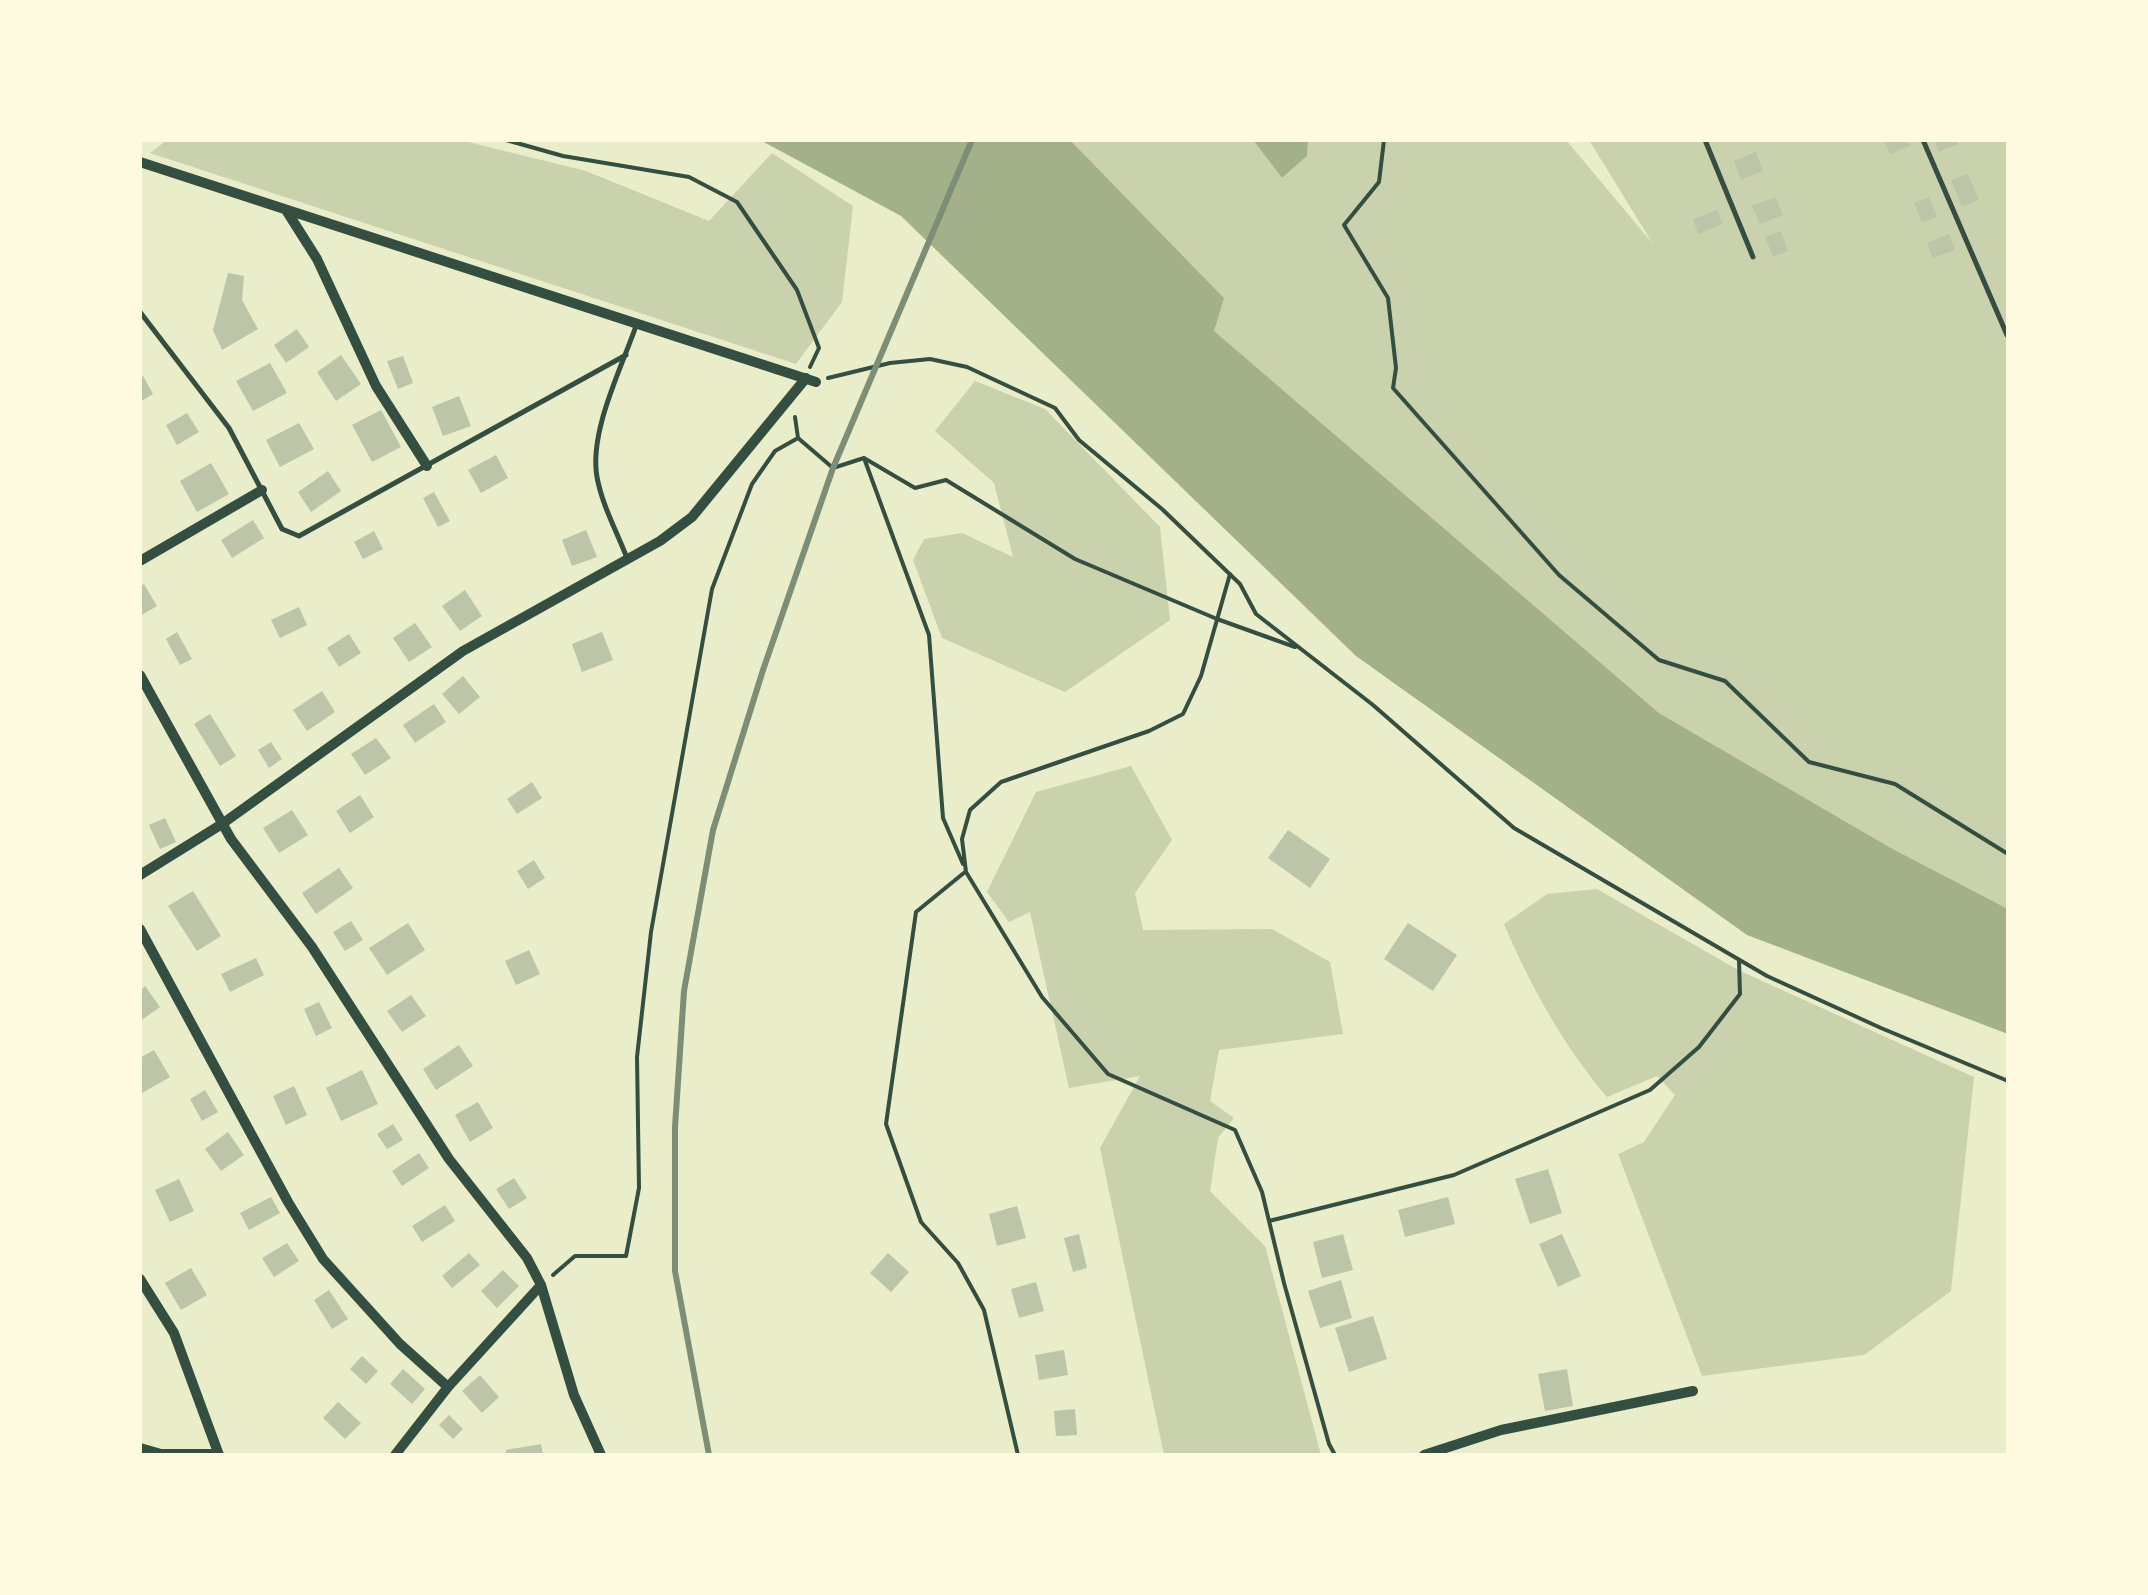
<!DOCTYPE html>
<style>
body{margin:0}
#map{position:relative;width:2148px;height:1595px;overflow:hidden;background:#e9edc9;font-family:Ubuntu,sans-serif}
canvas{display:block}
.frame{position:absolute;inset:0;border:142px solid #fefae0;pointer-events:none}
</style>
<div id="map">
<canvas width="2148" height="1595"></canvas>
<div class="frame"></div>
</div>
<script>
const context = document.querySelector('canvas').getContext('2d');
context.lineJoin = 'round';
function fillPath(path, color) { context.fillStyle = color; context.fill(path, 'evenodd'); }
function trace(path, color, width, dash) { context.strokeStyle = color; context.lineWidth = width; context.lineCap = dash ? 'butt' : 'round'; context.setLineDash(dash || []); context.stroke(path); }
const green = new Path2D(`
 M 167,140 L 460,140 L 586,171 L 709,221 L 772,153 L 853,206 L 842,302 L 796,364 L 150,153 Z
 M 1070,140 L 1253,140 L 1282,178 L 1307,156 L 1308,140 L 1566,140 L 1653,244 L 1589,140 L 2008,140 L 2008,909 L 1891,848 L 1659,713 L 1213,331 L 1223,297 Z
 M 975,381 L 1045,409 L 1160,527 L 1170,620 L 1065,692 L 942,638 L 913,560 L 924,539 L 962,533 L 1013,557 L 994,483 L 935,431 Z
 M 1131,766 L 1172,840 L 1135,893 L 1143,930 L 1272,929 L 1330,962 L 1343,1034 L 1219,1050 L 1210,1101 L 1234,1118 L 1218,1138 L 1210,1191 L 1265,1246 L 1321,1455 L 1164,1455 L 1100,1148 L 1140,1076 L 1069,1088 L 1030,912 L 1009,922 L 987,892 L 1036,792 Z
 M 1597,889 L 1738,970 L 1974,1077 L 1951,1291 L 1864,1355 L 1702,1376 L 1618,1154 L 1644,1142 L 1675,1095 L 1657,1076 L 1607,1097 C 1563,1045 1531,987 1504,924 L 1547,894 Z`);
const water = new Path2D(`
 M 760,140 L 1070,140 L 1224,298 L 1214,331 L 1659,713 L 1891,848 L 2008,909 L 2008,1034 L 1747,935 L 1356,656 L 901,216 Z
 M 1253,140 L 1308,140 L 1307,156 L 1282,178 Z`);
const building = new Path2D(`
 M 1884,140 L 1907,140 L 1910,146 L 1890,154 Z
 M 1934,140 L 1956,140 L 1958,144 L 1939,152 Z
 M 1756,152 L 1763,171 L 1741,180 L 1734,161 Z
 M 1968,174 L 1979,200 L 1962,207 L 1951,180 Z
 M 1775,197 L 1783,215 L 1760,224 L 1752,206 Z
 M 1929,197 L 1937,217 L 1922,223 L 1914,203 Z
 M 1717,210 L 1723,224 L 1698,234 L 1693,219 Z
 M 1781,231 L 1788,251 L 1773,257 L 1765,237 Z
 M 1949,234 L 1955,250 L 1933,258 L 1927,243 Z
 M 228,273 L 244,276 L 242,300 L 258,329 L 222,350 L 213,330 Z
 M 297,329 L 309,347 L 286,363 L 274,345 Z
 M 341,355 L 361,384 L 336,401 L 317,372 Z
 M 403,356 L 413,383 L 398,389 L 387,361 Z
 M 270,363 L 287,393 L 253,411 L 236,381 Z
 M 143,376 L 153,394 L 140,402 L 140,377 Z
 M 459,396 L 471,426 L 443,436 L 432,407 Z
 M 381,410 L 401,447 L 372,462 L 352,425 Z
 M 187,413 L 199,432 L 177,445 L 166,425 Z
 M 299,423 L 314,449 L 280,467 L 266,440 Z
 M 496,455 L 508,478 L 481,493 L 468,470 Z
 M 211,463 L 229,494 L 197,512 L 180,481 Z
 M 328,471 L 341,491 L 311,512 L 298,492 Z
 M 434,492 L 450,521 L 438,527 L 423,498 Z
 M 253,520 L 264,538 L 232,558 L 221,540 Z
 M 586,530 L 597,557 L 572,566 L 562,540 Z
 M 374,531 L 383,549 L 363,559 L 354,542 Z
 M 144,584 L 157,606 L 140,616 L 140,586 Z
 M 465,590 L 482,616 L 460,631 L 442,606 Z
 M 299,607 L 307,625 L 280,638 L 271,620 Z
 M 415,623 L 432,647 L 409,662 L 393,638 Z
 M 177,632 L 192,659 L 180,665 L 166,639 Z
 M 602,632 L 613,660 L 582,672 L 572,644 Z
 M 349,634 L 361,653 L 339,667 L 327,648 Z
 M 463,676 L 480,697 L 459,714 L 442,694 Z
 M 322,691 L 335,712 L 307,731 L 293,710 Z
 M 434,704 L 446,722 L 415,743 L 403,725 Z
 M 210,714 L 236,756 L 220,766 L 194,724 Z
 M 376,738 L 391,758 L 365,775 L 351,754 Z
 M 271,742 L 282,759 L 269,768 L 258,750 Z
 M 532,782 L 542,798 L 517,814 L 507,799 Z
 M 360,795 L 374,817 L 350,833 L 336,811 Z
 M 292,810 L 308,835 L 279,853 L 263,828 Z
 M 165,818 L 176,842 L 160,849 L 149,825 Z
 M 1288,830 L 1330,859 L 1310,888 L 1268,858 Z
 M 534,860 L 545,878 L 528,889 L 517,871 Z
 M 339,868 L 353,888 L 316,914 L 302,893 Z
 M 193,891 L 221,936 L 197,951 L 168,906 Z
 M 351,921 L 363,940 L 345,951 L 333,932 Z
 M 408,923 L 425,950 L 387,975 L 369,948 Z
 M 1408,923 L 1457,955 L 1433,991 L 1384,959 Z
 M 529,950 L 540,974 L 516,985 L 505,961 Z
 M 256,958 L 264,975 L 230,992 L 221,974 Z
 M 145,986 L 160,1007 L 140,1021 L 140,991 Z
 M 411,995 L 426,1016 L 402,1032 L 387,1011 Z
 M 319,1002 L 332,1028 L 316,1036 L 304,1009 Z
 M 459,1045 L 473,1066 L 436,1090 L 423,1069 Z
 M 154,1050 L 170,1077 L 142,1093 L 140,1058 Z
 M 362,1070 L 378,1104 L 341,1121 L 326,1088 Z
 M 294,1086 L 307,1115 L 286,1125 L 273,1096 Z
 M 205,1090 L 218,1112 L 202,1121 L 190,1099 Z
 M 478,1102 L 493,1128 L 470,1142 L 455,1115 Z
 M 393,1124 L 403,1140 L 387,1149 L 377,1134 Z
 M 228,1132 L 244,1155 L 221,1171 L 205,1149 Z
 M 419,1153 L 429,1168 L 402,1186 L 392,1171 Z
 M 1548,1169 L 1562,1213 L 1530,1224 L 1515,1179 Z
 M 514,1178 L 527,1198 L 509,1209 L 496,1189 Z
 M 179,1179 L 194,1211 L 170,1222 L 155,1190 Z
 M 271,1197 L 280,1213 L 249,1230 L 240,1213 Z
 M 1448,1197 L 1455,1224 L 1405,1237 L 1398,1210 Z
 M 445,1205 L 455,1221 L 422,1242 L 412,1226 Z
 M 1017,1206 L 1026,1238 L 997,1246 L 989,1214 Z
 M 1079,1234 L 1087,1268 L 1073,1272 L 1064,1238 Z
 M 1343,1234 L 1353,1270 L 1322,1278 L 1313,1242 Z
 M 1562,1234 L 1581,1276 L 1558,1287 L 1539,1244 Z
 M 287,1243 L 299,1261 L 274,1277 L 262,1258 Z
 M 469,1253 L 480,1265 L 452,1288 L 442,1276 Z
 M 888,1253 L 909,1272 L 891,1292 L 870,1273 Z
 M 191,1268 L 207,1295 L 181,1310 L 165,1283 Z
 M 503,1270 L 519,1286 L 497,1308 L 481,1291 Z
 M 1341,1280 L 1352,1318 L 1320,1328 L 1308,1291 Z
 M 1036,1282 L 1044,1311 L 1019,1318 L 1011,1289 Z
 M 329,1290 L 348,1319 L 332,1329 L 314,1300 Z
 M 1373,1316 L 1387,1359 L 1349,1372 L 1335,1328 Z
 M 1064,1350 L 1068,1375 L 1039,1380 L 1035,1355 Z
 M 362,1356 L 378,1371 L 366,1384 L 350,1369 Z
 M 403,1369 L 425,1389 L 412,1404 L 390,1384 Z
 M 1567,1369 L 1573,1406 L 1545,1411 L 1538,1374 Z
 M 480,1375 L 499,1397 L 482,1413 L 462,1391 Z
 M 338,1402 L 361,1423 L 345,1439 L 323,1418 Z
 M 1075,1409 L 1077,1435 L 1056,1436 L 1054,1411 Z
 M 449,1415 L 463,1429 L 453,1439 L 439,1425 Z
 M 541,1444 L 543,1455 L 506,1455 L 506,1450 Z`);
const path = new Path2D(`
 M 506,140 L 563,156 L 689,177 L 737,202 L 797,290 L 819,348 L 810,367
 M 1384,140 L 1379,182 L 1344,225 L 1388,298 L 1396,368 L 1393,388 L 1559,575 L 1659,660 L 1725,681 L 1809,762 L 1895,784 L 2008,854
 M 140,141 L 141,140
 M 828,378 L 890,363 L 930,359 L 967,367 L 1055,408 L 1079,440 L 1162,509 L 1240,584 L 1256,614 L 1373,705 L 1514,828 L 1767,976 L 1881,1028 L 2008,1081
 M 798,438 L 833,468 L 864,458 L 929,635 L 943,818 L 963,864
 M 864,458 L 915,488 L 946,480 L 1075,559 L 1217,619 L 1295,647
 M 1230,574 L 1201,676 L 1183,714 L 1149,731 L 1001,782 L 970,810 L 962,839 L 966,872 L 1042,997 L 1108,1074 L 1235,1130 L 1262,1192 L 1284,1283 L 1329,1444 L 1335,1455
 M 965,872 L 916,912 L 886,1124 L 921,1222 L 958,1263 L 984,1310 L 1018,1455
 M 1269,1221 L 1454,1175 L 1650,1090 L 1699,1047 L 1740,994 L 1739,961
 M 553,1275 L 575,1256 L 626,1256 L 639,1188 L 637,1057 L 651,932 L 712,589 L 752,484 L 775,451 L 798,438 L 795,417`);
const service = new Path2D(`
 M 1705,140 L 1753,257
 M 1923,140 L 2007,335
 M 140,312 L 229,428 L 282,529 L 299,536 L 626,355
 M 627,558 C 617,532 602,505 597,477 C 589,432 621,369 636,326`);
const minor = new Path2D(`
 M 140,162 L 816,382
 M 286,210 L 317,259 L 376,386 L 427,466
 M 140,561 L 262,490
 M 140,675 L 231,839 L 312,947 L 449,1159 L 527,1258 L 541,1285 L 574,1395 L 601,1455
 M 140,875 L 222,824 L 463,651 L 660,541 L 692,517 L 806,378
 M 140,929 L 288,1202 L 323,1259 L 400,1344 L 448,1387
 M 140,1279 L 174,1333 L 219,1455
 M 140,1448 L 161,1454 L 218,1454
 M 395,1455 L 448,1387 L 541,1285
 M 1424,1455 L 1501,1430 L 1693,1391`);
const rail = new Path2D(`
 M 709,1455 L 675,1271 L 675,1127 L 684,991 L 713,830 L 763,670 L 833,468 L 972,140`);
fillPath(green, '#cad2ad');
fillPath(water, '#a3b18a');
fillPath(building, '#bcc5a7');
trace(path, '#344e41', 4);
trace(service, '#344e41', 5);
trace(minor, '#344e41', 10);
trace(rail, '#7c8e77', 6);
</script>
